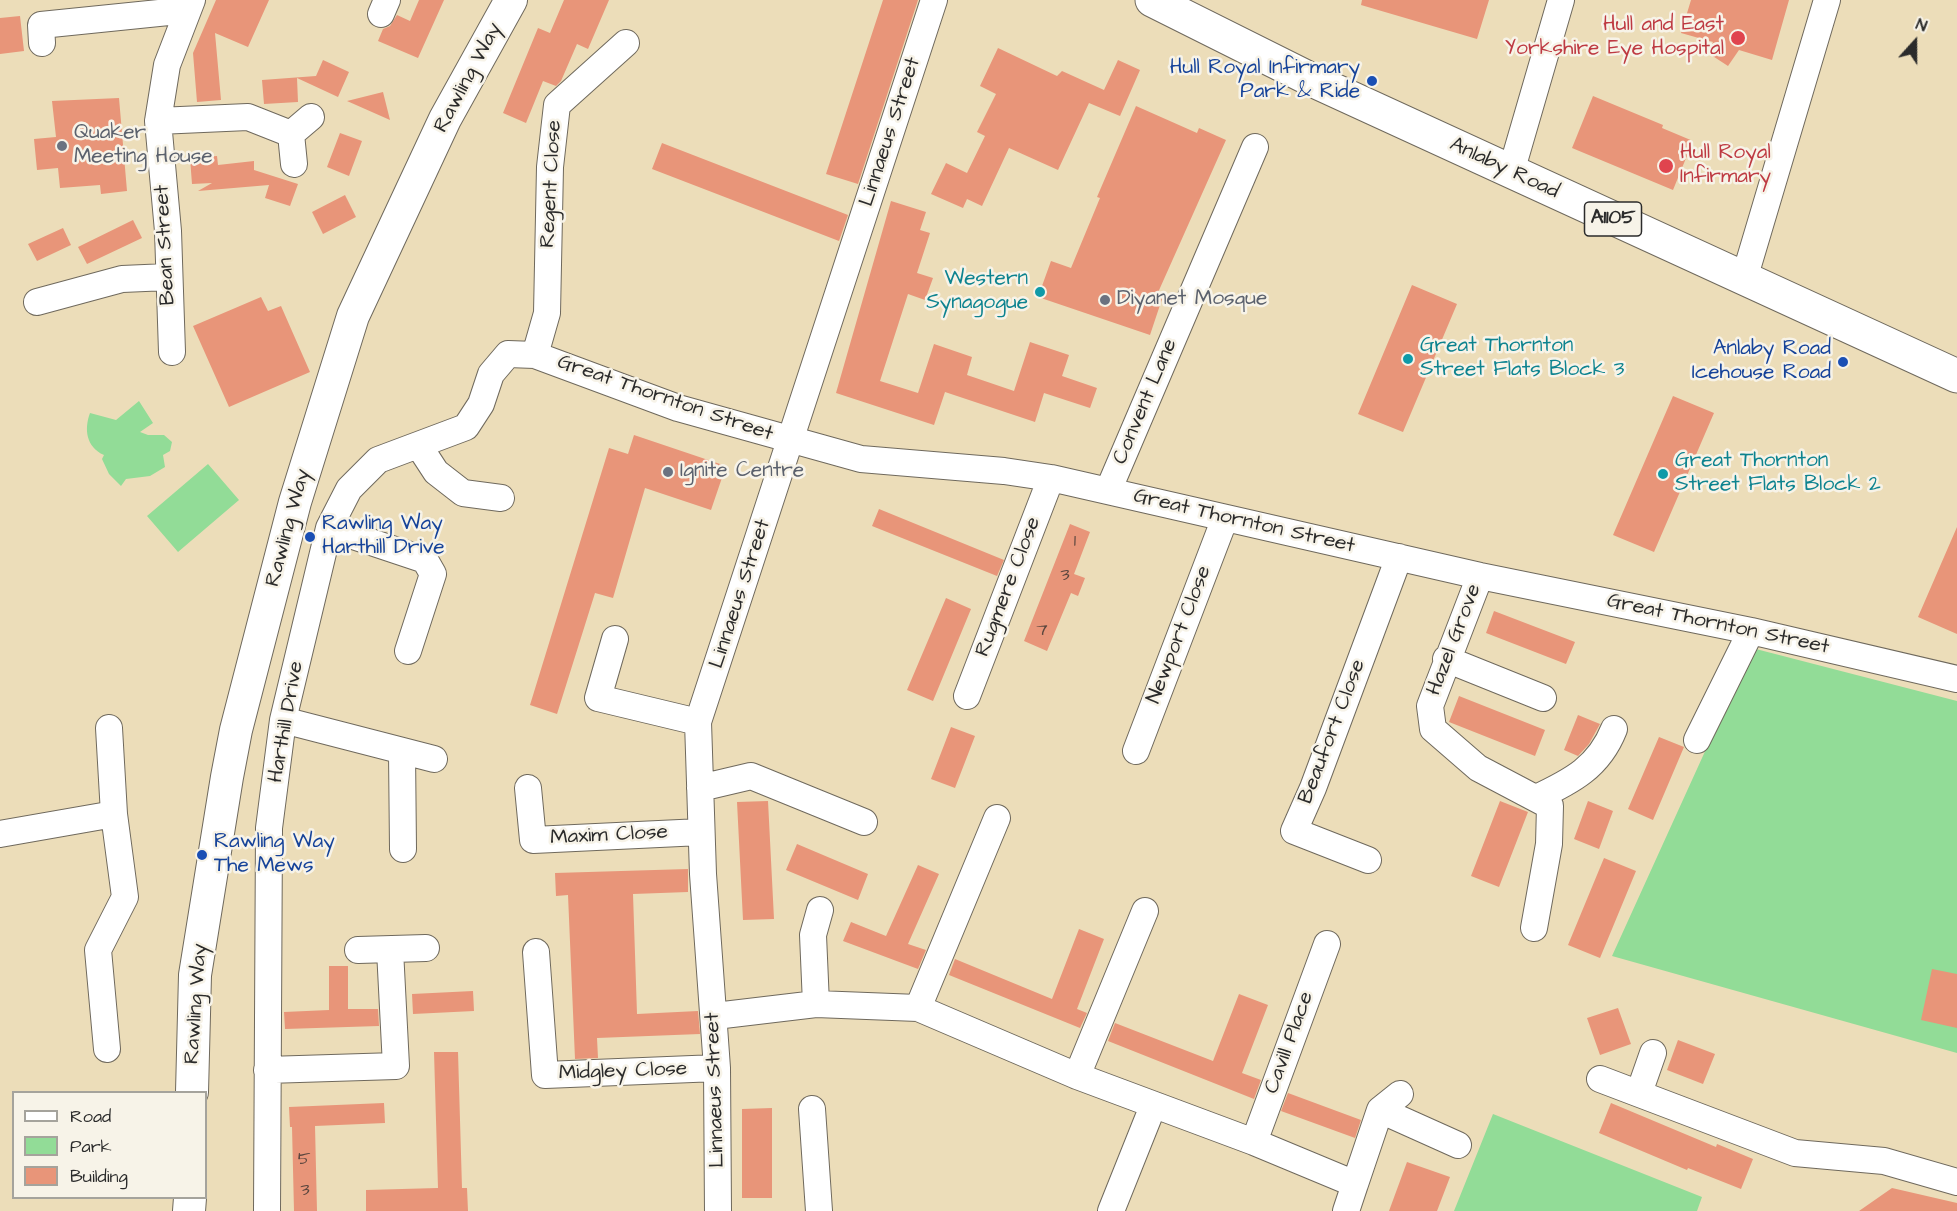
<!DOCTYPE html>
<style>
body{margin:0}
#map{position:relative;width:1957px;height:1211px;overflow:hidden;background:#ecddb9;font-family:"Architects Daughter",sans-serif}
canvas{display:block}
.legend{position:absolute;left:12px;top:1091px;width:195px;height:108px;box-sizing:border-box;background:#f7f3e8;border:2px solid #a5a39c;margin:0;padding:8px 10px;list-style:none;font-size:18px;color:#2b2b2b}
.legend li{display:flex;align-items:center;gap:12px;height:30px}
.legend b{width:30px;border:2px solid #a5a39c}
.north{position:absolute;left:1885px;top:12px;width:60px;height:60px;-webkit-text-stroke:4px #f7f3e8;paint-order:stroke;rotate:21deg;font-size:16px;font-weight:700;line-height:24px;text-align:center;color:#2b2b2b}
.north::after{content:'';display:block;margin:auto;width:21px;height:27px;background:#2b2b2b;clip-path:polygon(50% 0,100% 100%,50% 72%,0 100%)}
</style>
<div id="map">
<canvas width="1957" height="1211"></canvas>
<ul class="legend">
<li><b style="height:8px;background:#fff"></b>Road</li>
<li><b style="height:16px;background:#92dc97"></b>Park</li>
<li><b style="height:16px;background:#e89579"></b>Building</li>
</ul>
<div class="north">N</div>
</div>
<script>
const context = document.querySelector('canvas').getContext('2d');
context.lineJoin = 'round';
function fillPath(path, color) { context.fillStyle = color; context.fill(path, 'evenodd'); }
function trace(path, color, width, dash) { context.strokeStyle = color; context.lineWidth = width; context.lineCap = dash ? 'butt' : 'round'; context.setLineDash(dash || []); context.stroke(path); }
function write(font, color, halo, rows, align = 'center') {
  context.font = font + ' "Architects Daughter",sans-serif'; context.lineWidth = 5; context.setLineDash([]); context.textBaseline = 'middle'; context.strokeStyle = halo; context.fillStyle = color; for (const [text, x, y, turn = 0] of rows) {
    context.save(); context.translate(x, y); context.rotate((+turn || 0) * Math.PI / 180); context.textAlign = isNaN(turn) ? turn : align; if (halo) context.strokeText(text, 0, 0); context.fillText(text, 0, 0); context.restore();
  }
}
const green = new Path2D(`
 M 139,401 L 153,423 L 140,432 L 148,435 L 164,435 L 172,442 L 170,451 L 163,455 L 165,467 L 150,476 L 126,479 L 121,486 L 109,474 L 102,459 L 104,455 C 86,447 84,429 90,413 L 116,420 Z
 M 208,464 L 239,500 L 178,552 L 147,516 Z
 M 1752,648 L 1957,701 L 1957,1053 L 1612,956 Z
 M 1493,1114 L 1702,1197 L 1697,1211 L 1454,1211 Z`);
const building = new Path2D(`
 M 216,0 L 269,0 L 248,47 L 215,33 L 221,100 L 197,102 L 193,53 Z
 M 419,0 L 444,0 L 418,58 L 378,41 L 383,29 L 390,26 L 397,15 L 410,21 Z
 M 564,0 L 609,0 L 588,49 L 577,44 L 561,81 L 556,86 L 543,81 L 526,123 L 503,113 L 538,28 L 550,33 Z
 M 883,0 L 918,0 L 858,184 L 826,174 Z
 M 1362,0 L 1489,0 L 1477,39 L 1361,5 Z
 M 1691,0 L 1789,0 L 1772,60 L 1739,50 L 1728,66 L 1708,53 L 1713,42 L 1681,33 Z
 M 20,16 L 24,51 L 0,54 L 0,18 Z
 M 998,48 L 1057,76 L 1062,71 L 1104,90 L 1118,60 L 1140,70 L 1120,116 L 1089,103 L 1058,170 L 1009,148 L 982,206 L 967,199 L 963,208 L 931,194 L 946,163 L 967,173 L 985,136 L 977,132 L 996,94 L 980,86 Z
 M 323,60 L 349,72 L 338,97 L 297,78 L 298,102 L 264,104 L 262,80 L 316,76 Z
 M 383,92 L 390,120 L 347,101 Z
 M 1593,96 L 1663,125 L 1662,128 L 1693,141 L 1673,190 L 1572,148 Z
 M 119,98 L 127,191 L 101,194 L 100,185 L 60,188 L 58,168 L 37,170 L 34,139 L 56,137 L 52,101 Z
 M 1136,106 L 1197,133 L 1199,128 L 1226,140 L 1156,297 L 1162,299 L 1150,335 L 1038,297 L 1051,261 L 1071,268 L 1100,198 L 1097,197 Z
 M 340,133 L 362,141 L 349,176 L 327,167 Z
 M 662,143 L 848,215 L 839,241 L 652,169 Z
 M 217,156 L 218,165 L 254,161 L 254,170 L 298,184 L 290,206 L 265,198 L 269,185 L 198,191 L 212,183 L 192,184 L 190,158 Z
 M 345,195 L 356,217 L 323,234 L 312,212 Z
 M 891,201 L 926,212 L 920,230 L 930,233 L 917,273 L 933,278 L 925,300 L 908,294 L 880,381 L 918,393 L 934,344 L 972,357 L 967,375 L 1014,391 L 1030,342 L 1069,355 L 1062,376 L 1097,388 L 1090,408 L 1044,393 L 1035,422 L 945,392 L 934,425 L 836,393 Z
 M 133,220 L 142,238 L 87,264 L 78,247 Z
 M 63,228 L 71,245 L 37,261 L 28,244 Z
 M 1412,285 L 1457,304 L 1403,432 L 1358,414 Z
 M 261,297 L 268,311 L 281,306 L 310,372 L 229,407 L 193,326 Z
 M 1673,396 L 1714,413 L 1654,552 L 1613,535 Z
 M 634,435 L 726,466 L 711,510 L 645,488 L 613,598 L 595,593 L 557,714 L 530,705 L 609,448 L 628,454 Z
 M 879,509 L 1004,560 L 997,576 L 872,526 Z
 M 1070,524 L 1090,532 L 1074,574 L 1085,578 L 1078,596 L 1071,593 L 1047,651 L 1024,641 Z
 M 1957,527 L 1957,634 L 1918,617 Z
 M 946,598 L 971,609 L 933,701 L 907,690 Z
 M 1494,611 L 1575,642 L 1566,664 L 1486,633 Z
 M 1459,696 L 1545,730 L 1535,756 L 1449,722 Z
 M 1578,715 L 1600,724 L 1589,744 L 1578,756 L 1564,750 Z
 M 951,727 L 975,736 L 955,788 L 931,779 Z
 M 1659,737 L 1684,747 L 1653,820 L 1628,809 Z
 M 768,801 L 774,919 L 743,920 L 737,802 Z
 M 1500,801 L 1528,812 L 1499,887 L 1471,876 Z
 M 1588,801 L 1613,811 L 1599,849 L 1574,839 Z
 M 797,844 L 868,874 L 858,900 L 786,870 Z
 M 1604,858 L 1636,871 L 1600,958 L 1568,945 Z
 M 918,865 L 939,874 L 908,944 L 926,950 L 918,969 L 843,941 L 851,922 L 886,936 Z
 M 688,869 L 688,892 L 633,894 L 637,1014 L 698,1011 L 700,1034 L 597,1038 L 598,1058 L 575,1059 L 568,895 L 556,896 L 555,873 Z
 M 1079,929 L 1104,939 L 1077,1009 L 1087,1013 L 1080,1028 L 949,975 L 955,959 L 1052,999 Z
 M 329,966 L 348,966 L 348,1009 L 378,1009 L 379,1026 L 285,1029 L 284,1012 L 329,1010 Z
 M 1932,969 L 1957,974 L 1957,1028 L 1921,1020 Z
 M 473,991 L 474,1011 L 413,1014 L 412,994 Z
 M 1239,994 L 1268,1005 L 1242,1073 L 1261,1080 L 1254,1099 L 1108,1041 L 1115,1023 L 1213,1061 Z
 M 1618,1008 L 1631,1044 L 1600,1055 L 1587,1018 Z
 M 1678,1040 L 1715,1054 L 1703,1084 L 1667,1070 Z
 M 434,1052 L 458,1052 L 462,1188 L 467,1188 L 468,1211 L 366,1211 L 366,1190 L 438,1188 Z
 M 1288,1093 L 1361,1120 L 1355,1138 L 1281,1111 Z
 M 384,1103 L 385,1123 L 315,1126 L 317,1211 L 294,1211 L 292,1127 L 290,1127 L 289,1107 Z
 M 1611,1103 L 1716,1147 L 1717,1144 L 1753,1159 L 1741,1189 L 1688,1168 L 1687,1170 L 1599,1133 Z
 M 772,1108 L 772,1198 L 742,1198 L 742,1109 Z
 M 1407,1162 L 1450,1177 L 1437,1211 L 1389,1211 Z
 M 1892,1188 L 1957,1203 L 1957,1211 L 1859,1211 Z`);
const minor = new Path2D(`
 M 381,14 L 387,0
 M 42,43 L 41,25 L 188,10
 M 158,121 L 248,117 L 291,134
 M 294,164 L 291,134 L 311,117
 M 1511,172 L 1561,0
 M 1744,279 L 1827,0
 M 37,302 L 122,279 L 168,277
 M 172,352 L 168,231 L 158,121 L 167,65 L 192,0
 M 535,355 L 547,313 L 550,167 L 557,105 L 626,43
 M 419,446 L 436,472 L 463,493 L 501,498
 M 1108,491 L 1255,147
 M 329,528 L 425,560 L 433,574 L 408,651
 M 1480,576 L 1430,706 L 1433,729 L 1478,768 L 1550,806 L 1549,844 L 1534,928
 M 615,639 L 598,698 L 698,722
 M 1446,659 L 1543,698
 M 967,696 L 1051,478
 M 283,720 L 434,759
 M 1697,740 L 1751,631
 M 1136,751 L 1225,518
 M 402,752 L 403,849
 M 528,788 L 533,840 L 701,832
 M 700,788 L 751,776 L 864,822
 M 1536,798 C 1572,781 1599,767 1614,729
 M 0,834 L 114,814
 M 1368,860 L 1294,831 L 1313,788 L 1399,557
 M 358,950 L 426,948
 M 536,952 L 545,1075 L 717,1068
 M 816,1004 L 813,935 L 820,910
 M 918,1008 L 997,818
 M 715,1016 L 816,1004 L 918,1008 L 1077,1076 L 1254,1142 L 1355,1184 L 1380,1110 L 1400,1094
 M 107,1049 L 98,950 L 125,897 L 114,814 L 109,728
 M 267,1070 L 396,1066 L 390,950
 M 1077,1076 L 1145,911
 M 1600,1079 L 1795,1153 L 1884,1161 L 1957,1182
 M 1639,1093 L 1653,1053
 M 812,1109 L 819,1211
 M 1380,1110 L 1458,1145
 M 1254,1142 L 1327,944
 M 267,1211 L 269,828 L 283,720 L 329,528 L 349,489 L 378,460 L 466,427 L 481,404 L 491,374 L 508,354 L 535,355 L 678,408 L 861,459 L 1004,471 L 1051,478 L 1480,576 L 1751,631 L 1957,679
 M 718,1211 L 717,1068 L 703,874 L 698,722 L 934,0
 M 1111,1211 L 1153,1106
 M 1346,1211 L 1355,1184`);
const tertiary = new Path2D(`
 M 192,1092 L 195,975 L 227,777 L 236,730 L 295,502 L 353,316 L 445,119 L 511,0
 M 189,1211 L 190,1198`);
const primary = new Path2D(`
 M 1152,0 L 1312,80 L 1957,376`);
const markers = [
 [1738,38,8,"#e0444e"],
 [1372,81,6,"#1a4fb4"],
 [62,146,6,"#6b7280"],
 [1666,166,8,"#e0444e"],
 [1040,292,6,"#0f9aa8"],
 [1105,300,6,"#6b7280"],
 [1408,359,6,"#0f9aa8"],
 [1843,362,6,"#1a4fb4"],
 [668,472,6,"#6b7280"],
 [1663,474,6,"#0f9aa8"],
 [310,537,6,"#1a4fb4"],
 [202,855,6,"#1a4fb4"]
];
const numberNames = [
 ["1",1075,542],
 ["3",1065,576],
 ["7",1042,631],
 ["5",304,1160],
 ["3",305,1191]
];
const shields = [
 [1613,219,57]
];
const shieldNames = [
 ["A1105",1613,219]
];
const healthNames = [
 ["Hull and East",1724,26],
 ["Yorkshire Eye Hospital",1724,50],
 ["Hull Royal",1680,154,"left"],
 ["Infirmary",1680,178,"left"]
];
const transitNames = [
 ["Hull Royal Infirmary",1360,69],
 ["Park & Ride",1360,93],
 ["Anlaby Road",1831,350],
 ["Icehouse Road",1831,374],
 ["Rawling Way",322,525,"left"],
 ["Harthill Drive",322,549,"left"],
 ["Rawling Way",214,843,"left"],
 ["The Mews",214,867,"left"]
];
const streetNames = [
 ["Rawling Way",469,78,-62],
 ["Linnaeus Street",891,132,-72],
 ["Anlaby Road",1504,169,25],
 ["Regent Close",552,184,-87],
 ["Bean Street",166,245,-93],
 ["Great Thornton Street",665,399,19],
 ["Convent Lane",1146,402,-67],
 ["Great Thornton Street",1244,522,13],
 ["Rawling Way",289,528,-75],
 ["Rugmere Close",1009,587,-69],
 ["Linnaeus Street",741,594,-72],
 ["Great Thornton Street",1718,625,12],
 ["Newport Close",1180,635,-69],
 ["Hazel Grove",1455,640,-69],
 ["Harthill Drive",287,722,-80],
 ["Beaufort Close",1333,732,-69],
 ["Maxim Close",609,836,-3],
 ["Rawling Way",197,1004,-86],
 ["Cavill Place",1290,1043,-70],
 ["Midgley Close",623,1072,-2],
 ["Linnaeus Street",716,1090,-92]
];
const worshipNames = [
 ["Quaker",74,134],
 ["Meeting House",74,158],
 ["Diyanet Mosque",1117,300],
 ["Ignite Centre",680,472]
];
const cultureNames = [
 ["Western",1028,280,"right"],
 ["Synagogue",1028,304,"right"],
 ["Great Thornton",1420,347],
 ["Street Flats Block 3",1420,371],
 ["Great Thornton",1675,462],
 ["Street Flats Block 2",1675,486]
];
fillPath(green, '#92dc97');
fillPath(building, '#e89579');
trace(minor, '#6f695d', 28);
trace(tertiary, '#6f695d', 34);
trace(primary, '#6f695d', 35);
trace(minor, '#fff', 26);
trace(tertiary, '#fff', 32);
trace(primary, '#fff', 33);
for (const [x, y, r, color] of markers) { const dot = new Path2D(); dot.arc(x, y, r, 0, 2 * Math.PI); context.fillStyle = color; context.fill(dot); trace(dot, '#f7f3e8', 2); }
write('18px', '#5a463e', null, numberNames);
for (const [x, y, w] of shields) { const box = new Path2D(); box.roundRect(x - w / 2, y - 17, w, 34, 4.5); context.fillStyle = '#f7f3e8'; context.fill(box); trace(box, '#2b2b2b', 1.5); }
write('bold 20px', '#2b2b2b', null, shieldNames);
write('21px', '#be3a42', '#f7f3e8', healthNames, 'right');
write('21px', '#164399', '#f7f3e8', transitNames, 'right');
write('21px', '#2b2b2b', '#f7f3e8', streetNames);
write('21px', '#5b616d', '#f7f3e8', worshipNames, 'left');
write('21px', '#0d838f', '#f7f3e8', cultureNames, 'left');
</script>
